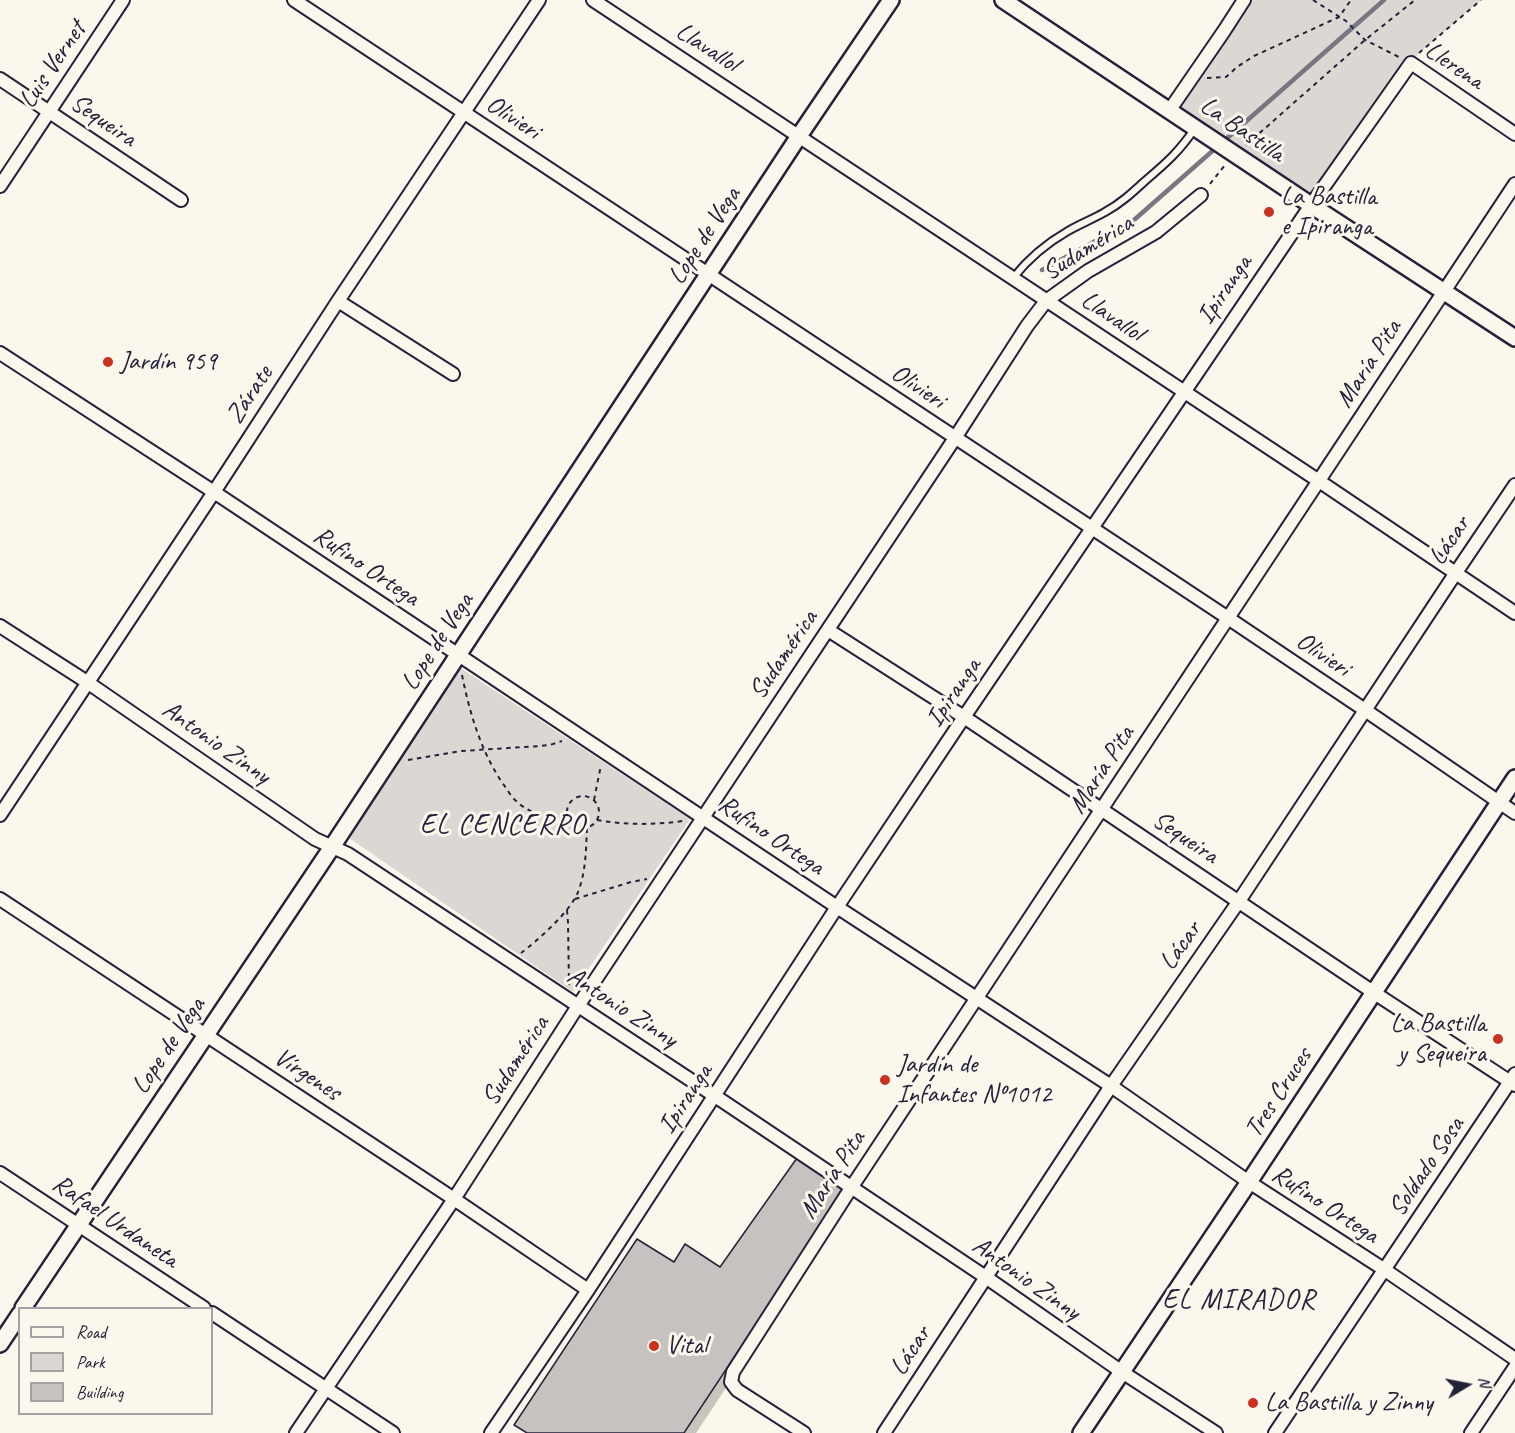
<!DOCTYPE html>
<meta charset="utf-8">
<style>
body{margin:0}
#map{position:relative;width:1515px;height:1433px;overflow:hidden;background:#fbf7ec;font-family:Caveat,sans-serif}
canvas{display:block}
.legend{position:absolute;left:18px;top:1307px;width:195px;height:108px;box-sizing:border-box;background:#fbf7ec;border:2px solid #a4a2a5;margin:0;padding:8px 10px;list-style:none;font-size:18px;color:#22223b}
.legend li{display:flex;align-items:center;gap:12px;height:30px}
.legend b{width:30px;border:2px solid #a4a2a5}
.north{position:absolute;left:1437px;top:1355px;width:60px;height:60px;-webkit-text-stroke:4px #fbf7ec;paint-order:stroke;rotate:80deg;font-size:16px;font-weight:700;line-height:24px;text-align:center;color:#22223b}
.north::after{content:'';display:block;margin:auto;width:21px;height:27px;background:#22223b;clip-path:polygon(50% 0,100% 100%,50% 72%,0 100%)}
</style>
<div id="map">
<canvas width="1515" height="1433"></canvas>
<ul class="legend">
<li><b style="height:8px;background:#fbf7ec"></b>Road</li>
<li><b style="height:16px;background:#dbd8d3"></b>Park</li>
<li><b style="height:16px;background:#c6c2c0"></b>Building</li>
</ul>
<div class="north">N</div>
</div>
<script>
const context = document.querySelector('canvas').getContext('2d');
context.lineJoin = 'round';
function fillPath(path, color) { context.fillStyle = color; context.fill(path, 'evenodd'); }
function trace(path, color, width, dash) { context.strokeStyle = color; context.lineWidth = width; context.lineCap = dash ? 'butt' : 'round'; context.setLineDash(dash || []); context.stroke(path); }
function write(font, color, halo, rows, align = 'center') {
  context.font = font + ' Caveat,sans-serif'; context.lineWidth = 6; context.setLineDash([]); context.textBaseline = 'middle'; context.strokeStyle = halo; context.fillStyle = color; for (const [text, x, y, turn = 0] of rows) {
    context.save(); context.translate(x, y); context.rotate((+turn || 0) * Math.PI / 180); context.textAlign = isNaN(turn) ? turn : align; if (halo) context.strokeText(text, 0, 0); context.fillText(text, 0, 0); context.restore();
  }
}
const green = new Path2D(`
 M 1244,0 L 1481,0 L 1419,53 L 1311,205 L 1169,111 Z
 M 459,667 L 690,819 L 573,992 L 349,838 Z`);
const shadow = new Path2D(`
 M 806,1165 L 853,1197 L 696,1433 L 529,1433 L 675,1264 L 721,1268 Z`);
const stream = new Path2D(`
 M 1042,270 L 1134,220 L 1384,0`);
const building = new Path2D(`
 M 797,1158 L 845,1190 L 684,1433 L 527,1433 L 514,1425 L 637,1239 L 674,1262 L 685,1244 L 720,1267 Z`);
const path = new Path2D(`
 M 1313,0 L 1346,21 L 1365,40 L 1399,57
 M 1419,53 L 1481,0
 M 1207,78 L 1226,77 L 1237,67 L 1254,56 L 1339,17 L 1351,0
 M 1246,145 L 1365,40 L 1415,0
 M 1210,184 L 1225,165
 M 462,675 C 470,715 482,755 506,788 C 508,791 511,796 514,799 C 529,814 549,820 569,819
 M 408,760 L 461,751 L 540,746 L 550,745 L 562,741
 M567 812a16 16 0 1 1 32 0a16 16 0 1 1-32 0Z
 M 594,800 L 601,765
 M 597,820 C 626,825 654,825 683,821
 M 575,899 L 631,882 L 647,879
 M 567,910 L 568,922 L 569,985
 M 521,953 C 537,941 571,911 578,892 C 586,872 586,849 587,827`);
const service = new Path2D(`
 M 1013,278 C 1028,259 1047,243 1068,231 C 1080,224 1093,219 1105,212 C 1120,204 1132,193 1145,181 C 1165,164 1180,151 1195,128`);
const minor = new Path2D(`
 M 294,0 L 1228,618 L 1365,710 L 1515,813
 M 593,0 L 1319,481 L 1515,613
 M 0,79 L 181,200
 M 1169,111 L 1224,31 L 1244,0
 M 0,186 L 123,0
 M 338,301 L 453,374
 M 0,353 L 214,492 L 837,907 L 1111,1086 L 1249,1182 L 1385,1270 L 1515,1359
 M 0,626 L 87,682 L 315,839 L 348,854 L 715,1096 L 987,1278 L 1122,1372 L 1216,1433
 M 828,630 L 964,717 L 1373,992 L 1515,1085
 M 0,815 L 214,492 L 338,301 L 539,0
 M 0,899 L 454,1199 L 588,1290
 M 0,1173 L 204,1308
 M 212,1313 L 393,1433
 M 296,1433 L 454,1199 L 578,1006 L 955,438 L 1027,326 L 1046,301 L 1088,271 L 1156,232 L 1201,195
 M 491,1433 L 588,1290 L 837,907 L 964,717 L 1311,205 L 1411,63 L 1515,134
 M 804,1433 L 737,1390 L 731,1382 L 733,1372 L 851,1188 L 1515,184
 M 884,1433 L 1111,1086 L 1239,901 L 1455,574 L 1515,485
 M 1275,1433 L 1515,1074
 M 1471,1433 L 1515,1367`);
const tertiary = new Path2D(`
 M 1003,0 L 1311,205 L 1515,338
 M 23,1308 L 332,847 L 799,136 L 891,0
 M 0,1344 L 20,1314
 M 1081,1433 L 1249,1182 L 1515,778`);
const markers = [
 [1269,212,6,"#c8321e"],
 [108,362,6,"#c8321e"],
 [1498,1039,6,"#c8321e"],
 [885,1080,6,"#c8321e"],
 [654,1346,6,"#c8321e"],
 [1253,1403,6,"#c8321e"]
];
const streetNames = [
 ["Llavallol",707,48,33],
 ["Luis Vernet",53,65,-56],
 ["Llerena",1454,66,34],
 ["Olivieri",513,118,33],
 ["Sequeira",103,121,34],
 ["La Bastilla",1242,130,34],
 ["Lope de Vega",705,236,-57],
 ["Sudamérica",1088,248,-32],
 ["Ipiranga",1225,290,-56],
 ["Llavallol",1112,317,34],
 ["María Pita",1369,364,-57],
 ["Olivieri",918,387,34],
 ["Zárate",250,395,-57],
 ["Lácar",1450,541,-56],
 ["Rufino Ortega",366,567,34],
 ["Lope de Vega",438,642,-57],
 ["Sudamérica",784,655,-56],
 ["Olivieri",1323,655,34],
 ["Ipiranga",954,693,-56],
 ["Antonio Zinny",216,743,35],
 ["María Pita",1102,770,-57],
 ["Rufino Ortega",771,836,34],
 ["Sequeira",1185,838,34],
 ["Lácar",1181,946,-55],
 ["Antonio Zinny",622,1008,33],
 ["Lope de Vega",169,1046,-56],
 ["Sudamérica",516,1061,-57],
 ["Vírgenes",307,1075,33],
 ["Tres Cruces",1279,1093,-57],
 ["Ipiranga",686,1099,-57],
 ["Soldado Sosa",1427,1167,-56],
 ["María Pita",833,1175,-57],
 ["Rufino Ortega",1325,1205,33],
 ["Rafael Urdaneta",115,1222,34],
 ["Antonio Zinny",1026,1279,35],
 ["Lácar",911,1351,-57]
];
const poiNames = [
 ["La Bastilla",1281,197],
 ["e Ipiranga",1281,227],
 ["Jardín 959",120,362],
 ["La Bastilla",1486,1024,"right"],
 ["y Sequeira",1486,1054,"right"],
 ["Jardín de",897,1065],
 ["Infantes Nº1012",897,1095],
 ["Vital",666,1346],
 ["La Bastilla y Zinny",1265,1403]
];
const quarterNames = [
 ["EL CENCERRO",503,826],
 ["EL MIRADOR",1239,1301]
];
fillPath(green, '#dbd8d3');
fillPath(shadow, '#0003');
trace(stream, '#787681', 4.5);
fillPath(building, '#c6c2c0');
trace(building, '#22223b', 1.5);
trace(service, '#22223b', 10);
trace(minor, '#22223b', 16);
trace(tertiary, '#22223b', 20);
trace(path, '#22223b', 2, [4.5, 4.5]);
trace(service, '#fbf7ec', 6);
trace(minor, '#fbf7ec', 12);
trace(tertiary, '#fbf7ec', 15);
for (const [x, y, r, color] of markers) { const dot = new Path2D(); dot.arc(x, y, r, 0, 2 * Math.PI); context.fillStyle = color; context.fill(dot); trace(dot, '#fbf7ec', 2); }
write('26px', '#22223b', '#fbf7ec', streetNames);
write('26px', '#22223b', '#fbf7ec', poiNames, 'left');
context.letterSpacing = '1.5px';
write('28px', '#22223b', '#fbf7ec', quarterNames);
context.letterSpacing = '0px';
</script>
